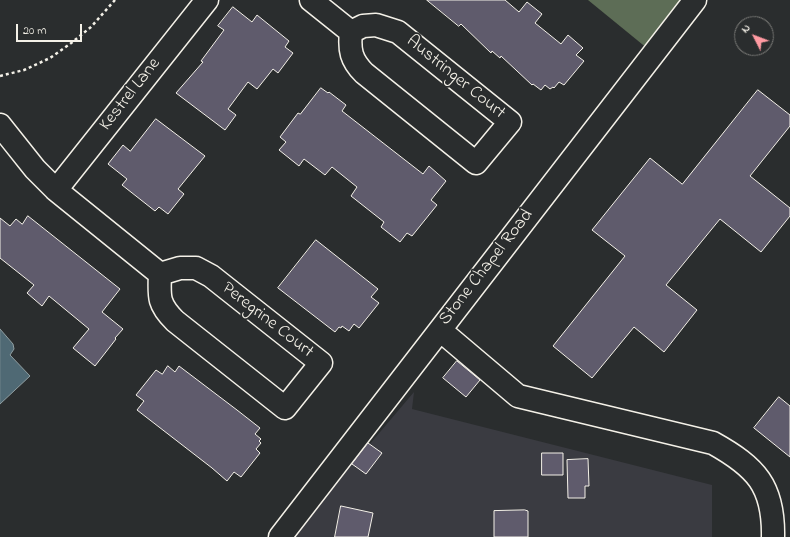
<!DOCTYPE html>
<style>
body{margin:0}
#map{position:relative;width:790px;height:537px;overflow:hidden;background:#2a2d2e;font-family:"Indie Flower",sans-serif}
canvas{display:block}
.north{position:absolute;left:734px;top:16px;width:40px;height:40px;box-sizing:border-box;background:#2a2d2e;border:1px solid #7b7b78;border-radius:50%;rotate:312deg;font-size:11px;font-weight:700;line-height:16px;text-align:center;color:#f4f1e8}
.north::after{content:'';display:block;margin:auto;width:14px;height:18px;background:#ff9aa2;clip-path:polygon(50% 0,100% 100%,50% 72%,0 100%)}
.scale{position:absolute;left:16px;top:24px;width:66px;height:18px;box-sizing:border-box;border:2px solid #f4f1e8;border-top:0;padding-left:5px;font-size:12px;line-height:14px;white-space:nowrap;color:#f4f1e8;-webkit-text-stroke:3px #2a2d2e;paint-order:stroke}
</style>
<div id="map">
<canvas width="790" height="537"></canvas>
<div class="north">N</div>
<div class="scale">20 m</div>
</div>
<script>
const context = document.querySelector('canvas').getContext('2d');
context.lineJoin = 'round';
function fillPath(path, color) { context.fillStyle = color; context.fill(path, 'evenodd'); }
function trace(path, color, width, dash) { context.strokeStyle = color; context.lineWidth = width; context.lineCap = dash ? 'butt' : 'round'; context.setLineDash(dash || []); context.stroke(path); }
function write(font, color, halo, rows, align = 'center') {
  context.font = font + ' "Indie Flower",sans-serif'; context.lineWidth = 3.5; context.setLineDash([]); context.textBaseline = 'middle'; context.strokeStyle = halo; context.fillStyle = color; for (const [text, x, y, turn = 0] of rows) {
    context.save(); context.translate(x, y); context.rotate((+turn || 0) * Math.PI / 180); context.textAlign = isNaN(turn) ? turn : align; if (halo) context.strokeText(text, 0, 0); context.fillText(text, 0, 0); context.restore();
  }
}
const built = new Path2D(`
 M 414,392 L 412,409 L 712,485 L 712,537 L 291,537 Z`);
const green = new Path2D(`
 M 588,0 L 683,0 L 648,49 Z`);
const water = new Path2D(`
 M 0,329 L 13,344 L 14,349 L 10,355 L 30,376 L 0,404 Z`);
const building = new Path2D(`
 M 427,0 L 505,0 L 519,12 L 527,2 L 542,14 L 535,23 L 561,44 L 568,35 L 583,48 L 576,55 L 584,61 L 564,85 L 559,82 L 554,88 L 553,87 L 550,89 L 545,85 L 541,90 L 533,84 L 532,85 L 501,56 L 500,58 L 492,51 L 491,53 L 461,24 L 459,26 Z
 M 233,7 L 252,22 L 257,15 L 289,41 L 285,47 L 293,53 L 278,73 L 273,69 L 257,89 L 248,82 L 228,109 L 236,115 L 225,130 L 176,93 L 203,62 L 201,61 L 224,30 L 218,26 Z
 M 321,88 L 328,93 L 329,92 L 346,105 L 342,111 L 423,174 L 429,166 L 446,181 L 431,200 L 437,205 L 412,236 L 407,233 L 400,242 L 381,227 L 384,222 L 351,196 L 357,187 L 332,167 L 325,175 L 304,159 L 299,166 L 279,150 L 286,142 L 280,137 L 298,113 L 300,114 Z
 M 758,90 L 790,115 L 790,126 L 750,176 L 790,208 L 790,216 L 761,252 L 720,219 L 666,285 L 697,310 L 664,352 L 634,327 L 592,378 L 553,346 L 625,256 L 592,230 L 650,158 L 682,184 Z
 M 156,119 L 205,156 L 178,189 L 184,194 L 168,214 L 159,207 L 155,211 L 122,185 L 127,179 L 108,164 L 123,145 L 130,151 Z
 M 28,216 L 120,289 L 102,312 L 123,329 L 115,338 L 116,339 L 95,366 L 73,348 L 89,329 L 49,296 L 42,306 L 27,293 L 34,285 L 0,258 L 0,218 L 10,226 L 16,219 L 22,224 Z
 M 316,240 L 378,289 L 371,297 L 379,303 L 359,328 L 354,324 L 349,331 L 342,326 L 341,328 L 339,327 L 335,332 L 278,288 Z
 M 457,361 L 480,380 L 466,397 L 443,378 Z
 M 168,366 L 175,372 L 179,366 L 237,410 L 260,428 L 255,434 L 261,439 L 259,441 L 261,443 L 256,449 L 260,453 L 241,477 L 234,472 L 227,481 L 212,468 L 137,410 L 144,401 L 136,395 L 156,370 L 162,374 Z
 M 779,397 L 790,406 L 790,457 L 754,428 Z
 M 368,443 L 382,453 L 366,474 L 352,464 Z
 M 542,453 L 563,453 L 563,475 L 542,475 Z
 M 588,459 L 589,486 L 585,486 L 585,498 L 568,498 L 567,460 Z
 M 341,506 L 373,513 L 368,537 L 335,537 Z
 M 525,510 L 528,511 L 528,537 L 494,537 L 494,511 Z`);
const path = new Path2D(`
 M 0,76 L 24,70 L 50,58 L 70,44 L 91,27 L 115,0`);
const minor = new Path2D(`
 M 311,0 L 351,32
 M 376,25 L 398,32 L 510,122 L 476,163 L 364,73 C 351,60 349,50 351,32 L 363,26 Z
 M 0,125 L 35,169 L 56,190 L 160,274
 M 56,190 L 207,0
 M 180,268 L 196,268 L 211,276 L 321,363 L 285,408 L 175,321 C 158,304 159,297 160,274 Z
 M 440,330 L 518,396 L 713,443 C 756,467 774,486 773,537
 M 280,537 L 695,0`);
const streetNames = [
 ["Austringer Court",455,78,39],
 ["Kestrel Lane",131,95,-52],
 ["Stone Chapel Road",487,268,-52],
 ["Peregrine Court",267,321,38]
];
fillPath(built, '#3a3b41');
fillPath(green, '#5d6d56');
fillPath(water, '#4f6974');
trace(water, '#919fa2', 1);
fillPath(building, '#5f5b6c');
trace(building, '#f4f1e8', 1);
trace(minor, '#f4f1e8', 25);
trace(path, '#f4f1e8', 2.5, [3, 3]);
trace(minor, '#2a2d2e', 22);
write('18px', '#f4f1e8', '#2a2d2e', streetNames);
</script>
